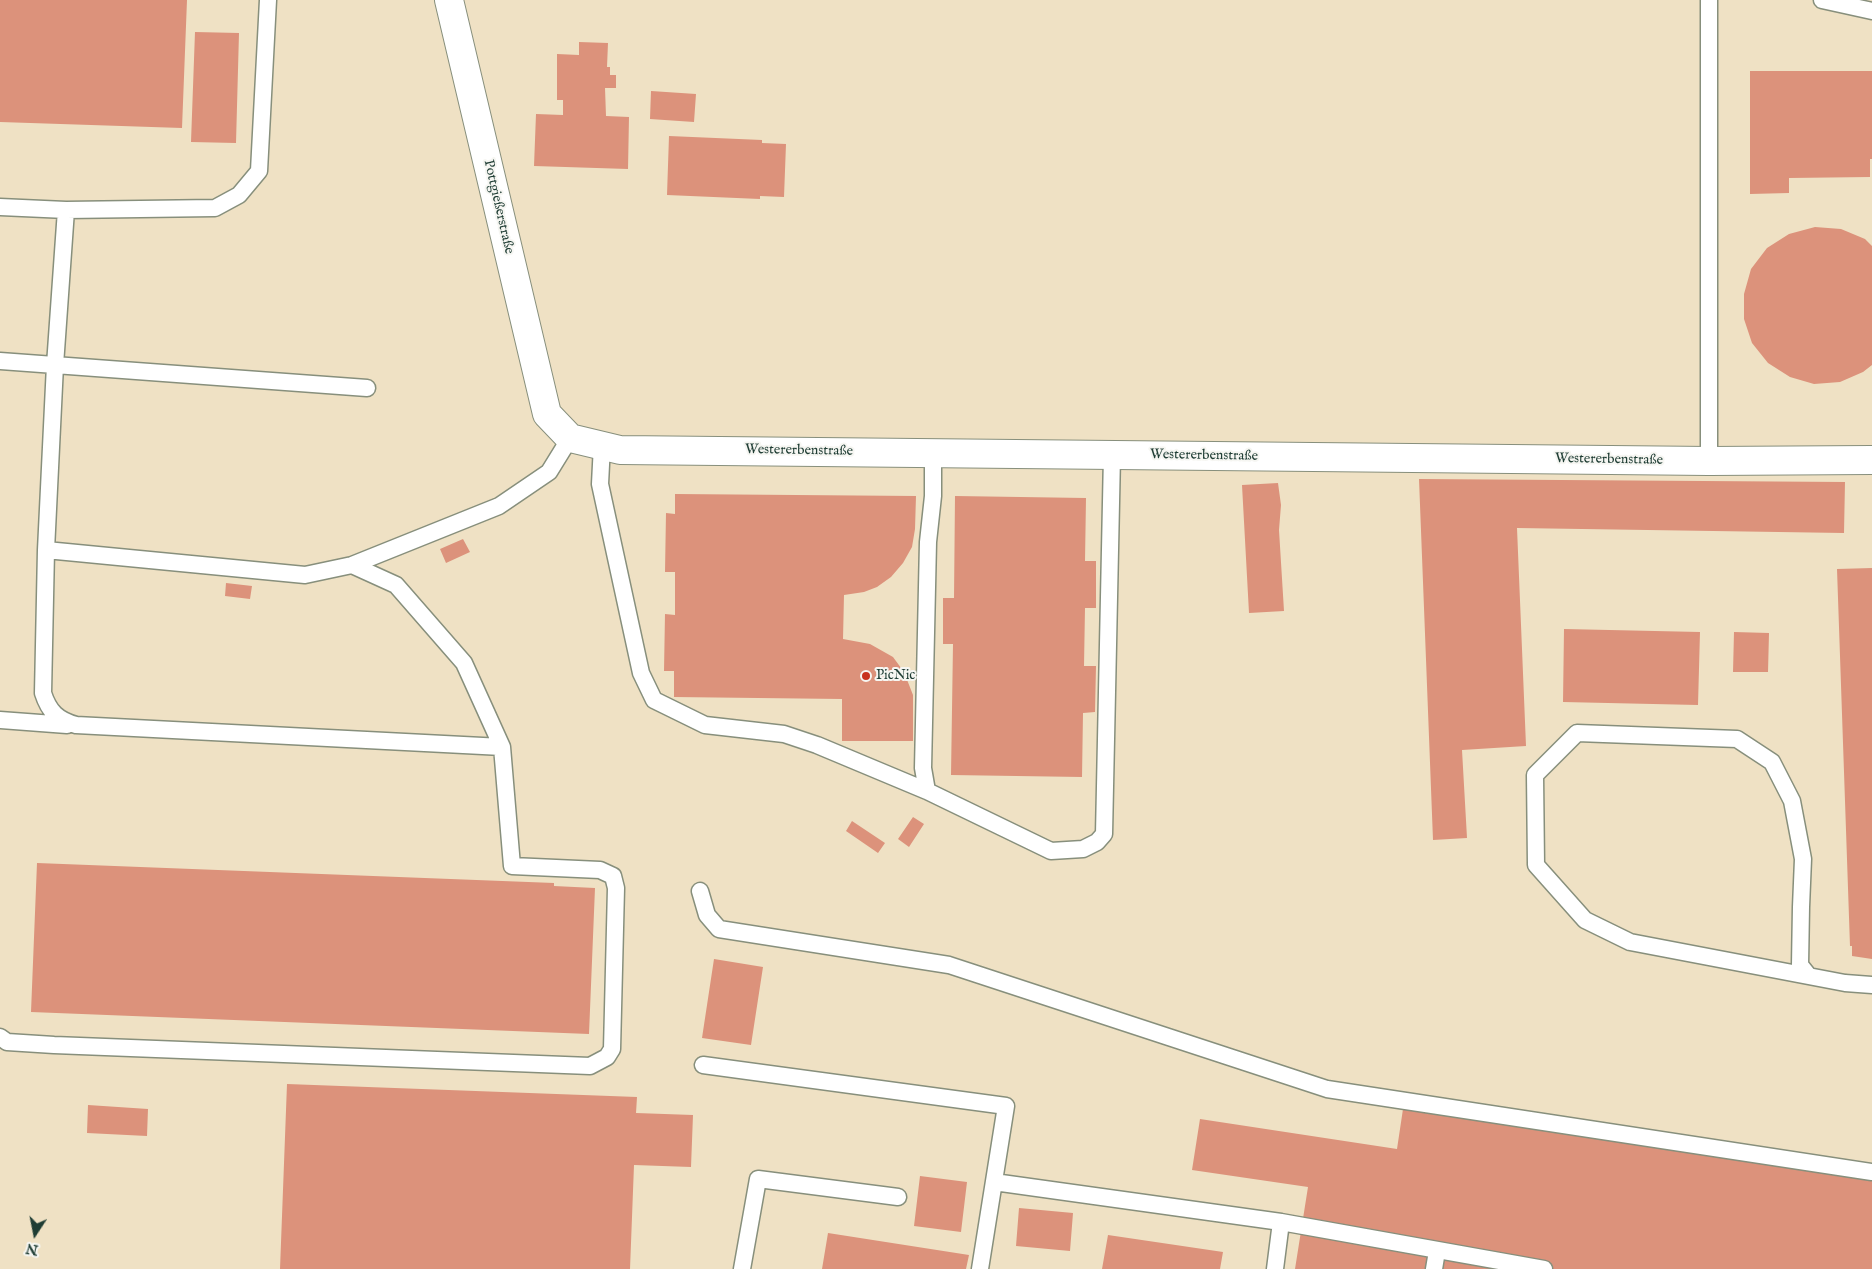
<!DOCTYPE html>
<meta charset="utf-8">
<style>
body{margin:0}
#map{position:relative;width:1872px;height:1269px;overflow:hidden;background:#efe1c4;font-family:"IM FELL English",serif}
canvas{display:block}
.north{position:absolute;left:10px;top:1209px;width:50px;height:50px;-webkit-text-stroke:4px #f6f6f2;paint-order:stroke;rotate:191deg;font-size:14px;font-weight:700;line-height:20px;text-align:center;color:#1f3d34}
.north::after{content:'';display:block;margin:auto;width:18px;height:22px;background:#1f3d34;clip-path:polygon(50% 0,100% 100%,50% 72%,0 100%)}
</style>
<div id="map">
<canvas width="1872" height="1269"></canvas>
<div class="north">N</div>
</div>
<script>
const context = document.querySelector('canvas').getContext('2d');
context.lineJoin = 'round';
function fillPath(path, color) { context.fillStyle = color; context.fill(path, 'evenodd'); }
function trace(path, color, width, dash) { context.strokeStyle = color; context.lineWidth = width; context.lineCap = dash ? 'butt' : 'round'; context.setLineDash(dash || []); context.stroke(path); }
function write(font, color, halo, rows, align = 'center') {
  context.font = font + ' "IM FELL English",serif'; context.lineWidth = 4; context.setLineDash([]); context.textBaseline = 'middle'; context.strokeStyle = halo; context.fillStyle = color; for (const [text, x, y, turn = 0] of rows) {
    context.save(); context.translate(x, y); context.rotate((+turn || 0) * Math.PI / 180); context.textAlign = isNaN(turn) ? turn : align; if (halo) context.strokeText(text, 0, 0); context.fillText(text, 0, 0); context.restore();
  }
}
const building = new Path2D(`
 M 0,0 L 187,0 L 182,128 L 0,122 Z
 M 195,32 L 239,33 L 236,143 L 191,142 Z
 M 579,42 L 608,43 L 607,67 L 610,67 L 610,75 L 616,75 L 616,88 L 605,88 L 606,116 L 629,117 L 628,169 L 534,166 L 536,114 L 563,115 L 563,100 L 557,100 L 557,54 L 579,55 Z
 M 1750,71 L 1872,71 L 1872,159 L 1870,159 L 1870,177 L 1789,178 L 1789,193 L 1750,194 Z
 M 651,91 L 696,94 L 694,122 L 650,119 Z
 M 669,136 L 762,140 L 762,143 L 786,144 L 784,197 L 760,196 L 760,199 L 667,195 Z
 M 1815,227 L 1841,229 L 1865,239 L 1872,246 L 1872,365 L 1863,372 L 1840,382 L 1814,384 L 1790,377 L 1768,363 L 1752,343 L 1744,319 L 1744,294 L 1751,269 L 1767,248 L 1789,234 Z
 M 1419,479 L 1845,482 L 1844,533 L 1517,528 L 1526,746 L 1462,750 L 1467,838 L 1433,840 Z
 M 1278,483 L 1281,505 L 1279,530 L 1284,611 L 1249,613 L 1242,485 Z
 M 675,494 L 916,496 L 915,529 L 912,547 L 903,563 L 891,577 L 877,587 L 864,592 L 844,595 L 843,639 L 870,644 L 893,657 L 904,672 L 913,695 L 913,741 L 842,741 L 842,699 L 674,697 L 674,671 L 664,671 L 665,614 L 675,615 L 675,572 L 665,572 L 666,513 L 675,514 Z
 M 955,496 L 1086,498 L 1085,561 L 1096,561 L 1096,608 L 1085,608 L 1084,666 L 1096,666 L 1095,712 L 1083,713 L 1082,777 L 951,775 L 953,644 L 943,644 L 943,598 L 954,598 Z
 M 463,539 L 470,552 L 446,563 L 440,549 Z
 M 1872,568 L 1872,959 L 1852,956 L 1852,946 L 1850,946 L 1837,569 Z
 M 226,583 L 252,586 L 250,599 L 225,596 Z
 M 1564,629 L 1700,632 L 1698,705 L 1563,702 Z
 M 1734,632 L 1769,633 L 1768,672 L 1733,672 Z
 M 913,817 L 924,824 L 909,847 L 898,839 Z
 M 852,821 L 885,843 L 878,853 L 846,831 Z
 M 37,863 L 554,883 L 554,886 L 595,888 L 589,1034 L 31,1012 Z
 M 714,959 L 763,967 L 751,1045 L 702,1038 Z
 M 287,1084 L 637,1097 L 636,1113 L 693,1115 L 691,1167 L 634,1165 L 630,1269 L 280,1269 Z
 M 88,1105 L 148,1109 L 147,1136 L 87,1133 Z
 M 1403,1109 L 1872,1180 L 1872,1269 L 1295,1269 L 1308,1187 L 1192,1170 L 1200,1119 L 1397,1149 Z
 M 920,1176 L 967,1182 L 961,1232 L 914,1226 Z
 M 1019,1208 L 1073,1213 L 1070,1251 L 1016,1246 Z
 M 828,1233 L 969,1255 L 966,1269 L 822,1269 Z
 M 1108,1235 L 1223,1252 L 1220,1269 L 1102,1269 Z`);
const service = new Path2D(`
 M 1709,0 L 1709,461
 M 1822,0 L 1872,11
 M 0,207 L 66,210 L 55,365 L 46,550 L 305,575 L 352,565 L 499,506 L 549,472 L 570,438
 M 66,210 L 215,208 L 239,195 L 259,171 L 268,0
 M 0,361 L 367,388
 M 602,445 L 600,484 L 641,673 L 654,700 L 705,725 L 784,734 L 817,745 L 927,791
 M 933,453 L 933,496 L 928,542 L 923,768 L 927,791 L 1051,851 L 1083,849 L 1097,842 L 1104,834 L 1112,455
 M 46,550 L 43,693 C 49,712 58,720 76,725 L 502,747 L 464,663 L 396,585 L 352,565
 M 0,720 L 67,725
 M 700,891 L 707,915 L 719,929 L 949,965 L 1327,1089 L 1872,1172
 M 1808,975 L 1800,965 L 1801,907 L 1803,859 L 1792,801 L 1772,762 L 1737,739 L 1577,733 L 1535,775 L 1536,865 L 1585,920 L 1630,942 L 1845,983 L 1872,985
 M 0,1037 L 7,1042 L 54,1045 L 590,1066 L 607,1057 L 612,1049 L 616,888 L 613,876 L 600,870 L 512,866 L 502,747
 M 703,1065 L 1006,1106 L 980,1269
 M 994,1182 L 1281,1222 L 1275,1269
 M 1281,1222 L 1544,1269
 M 742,1269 L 758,1179 L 898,1197
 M 1434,1269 L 1437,1251`);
const tertiary = new Path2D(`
 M 449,0 L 547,414 L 570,438 L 620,450 L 1709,461 L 1872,460`);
const markers = [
 [866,676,5,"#c8321e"]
];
const streetNames = [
 ["Pottgießerstraße",498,207,77],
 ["Westererbenstraße",799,451,1],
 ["Westererbenstraße",1204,456,1],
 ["Westererbenstraße",1609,460,1]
];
const poiNames = [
 ["PicNic",876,676]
];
fillPath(building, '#dc927b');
trace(service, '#878f7c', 19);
trace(tertiary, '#878f7c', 30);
trace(service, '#fff', 16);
trace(tertiary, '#fff', 28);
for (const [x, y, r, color] of markers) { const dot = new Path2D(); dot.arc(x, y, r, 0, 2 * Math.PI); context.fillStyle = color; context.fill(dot); trace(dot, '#f6f6f2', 2); }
write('14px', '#1f3d34', '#f6f6f2', streetNames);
write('14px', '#1f3d34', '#f6f6f2', poiNames, 'left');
</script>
